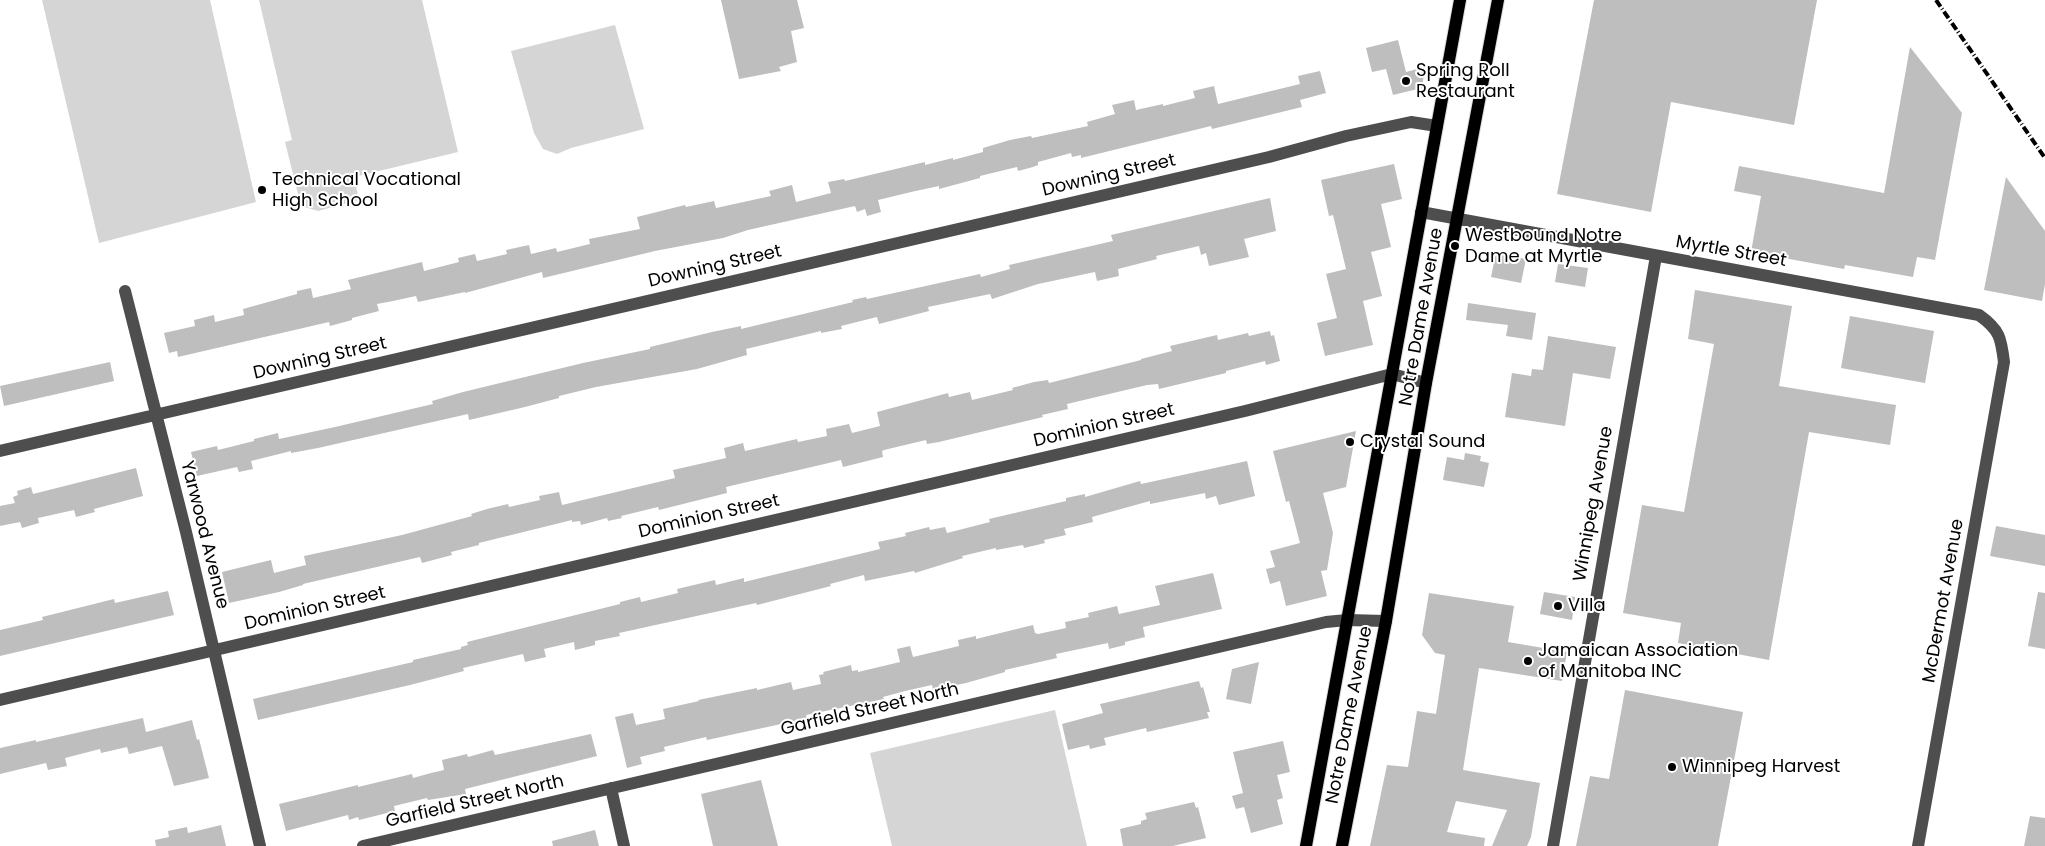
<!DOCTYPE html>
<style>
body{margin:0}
canvas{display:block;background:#fff}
</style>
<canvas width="2045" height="846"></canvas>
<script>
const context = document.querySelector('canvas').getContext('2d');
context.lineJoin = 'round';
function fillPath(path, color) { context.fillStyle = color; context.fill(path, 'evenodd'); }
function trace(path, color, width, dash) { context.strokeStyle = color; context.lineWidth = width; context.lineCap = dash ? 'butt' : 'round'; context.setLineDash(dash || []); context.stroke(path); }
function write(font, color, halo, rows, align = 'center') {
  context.font = font + ' Poppins,sans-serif'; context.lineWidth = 4; context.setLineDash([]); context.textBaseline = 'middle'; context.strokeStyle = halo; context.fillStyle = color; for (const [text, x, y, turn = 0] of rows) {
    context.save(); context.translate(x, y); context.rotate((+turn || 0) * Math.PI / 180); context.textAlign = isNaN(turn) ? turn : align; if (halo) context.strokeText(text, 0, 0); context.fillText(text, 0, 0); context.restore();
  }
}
const green = new Path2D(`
 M 42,0 L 210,0 L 256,202 L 99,243 Z
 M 259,0 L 422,0 L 458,152 L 354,177 L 359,200 L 318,211 L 301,206 L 285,142 L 292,140 Z
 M 615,25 L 644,129 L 571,148 L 557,154 L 543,149 L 534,133 L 511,51 Z
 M 1055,710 L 1087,846 L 892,846 L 870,753 Z`);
const building = new Path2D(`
 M 721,0 L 797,0 L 804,28 L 791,31 L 797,62 L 779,67 L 781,71 L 739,79 Z
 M 1594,0 L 1817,0 L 1794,125 L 1671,102 L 1651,212 L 1557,194 Z
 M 1398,40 L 1406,72 L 1425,67 L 1422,88 L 1393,95 L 1386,69 L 1372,72 L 1366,48 Z
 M 1910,47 L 1962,113 L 1935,260 L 1917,257 L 1913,277 L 1845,265 L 1844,269 L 1751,252 L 1761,196 L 1734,191 L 1739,166 L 1884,193 Z
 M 1320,71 L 1326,93 L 1300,100 L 1302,107 L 1212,129 L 1211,126 L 1081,158 L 1081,155 L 1072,157 L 1071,153 L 1038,162 L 1038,165 L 1033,167 L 1018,171 L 1017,167 L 980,176 L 980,178 L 939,189 L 939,186 L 911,192 L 878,200 L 881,212 L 867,216 L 865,209 L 857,212 L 855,206 L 748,230 L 723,238 L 655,251 L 543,278 L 542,272 L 465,293 L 465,292 L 418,302 L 416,296 L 393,301 L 377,304 L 379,311 L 352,318 L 352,320 L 330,326 L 329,322 L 178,357 L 177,351 L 169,353 L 164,333 L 195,326 L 194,320 L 214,315 L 215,322 L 244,315 L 243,309 L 297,294 L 297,291 L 311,288 L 313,298 L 351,289 L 348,280 L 422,262 L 424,271 L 459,262 L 458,258 L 475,254 L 477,261 L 507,254 L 506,250 L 529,245 L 531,254 L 556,248 L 557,252 L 590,244 L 589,239 L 640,229 L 637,217 L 685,205 L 686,207 L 714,201 L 716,208 L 771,196 L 769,191 L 792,185 L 796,202 L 831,193 L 828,182 L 844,179 L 845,181 L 925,162 L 925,165 L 953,158 L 953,160 L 983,152 L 983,148 L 1010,140 L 1031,136 L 1032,138 L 1088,126 L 1087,122 L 1115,114 L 1112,105 L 1134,100 L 1136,110 L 1163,104 L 1163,106 L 1195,98 L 1193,91 L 1214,86 L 1218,104 L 1300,84 L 1298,76 Z
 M 1394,164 L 1402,199 L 1381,204 L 1391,247 L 1371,252 L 1382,296 L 1363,301 L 1373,345 L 1325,356 L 1317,323 L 1337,318 L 1326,274 L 1346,269 L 1333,215 L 1329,216 L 1321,180 Z
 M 2006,177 L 2045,231 L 2045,284 L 2042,301 L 1984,290 Z
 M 1270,198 L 1276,231 L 1244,239 L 1249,257 L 1209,266 L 1206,253 L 1201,255 L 1199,246 L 1156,256 L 1157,259 L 1118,269 L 1119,276 L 1097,281 L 1095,272 L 1038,284 L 992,299 L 990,294 L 928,307 L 929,311 L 879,324 L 877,317 L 841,326 L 842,329 L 821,333 L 821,331 L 746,349 L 747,355 L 697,369 L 596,387 L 559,396 L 559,398 L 525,407 L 469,420 L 468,414 L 318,448 L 291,453 L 291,451 L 251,461 L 253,469 L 239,472 L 237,467 L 197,476 L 191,452 L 217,446 L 218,450 L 254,441 L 254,439 L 278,433 L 279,439 L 335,427 L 433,404 L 432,401 L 463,392 L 583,363 L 650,349 L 650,347 L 712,332 L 741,326 L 741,329 L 853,302 L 852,300 L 866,297 L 867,299 L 980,274 L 981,277 L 1010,269 L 1009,265 L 1113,241 L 1111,235 Z
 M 1496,253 L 1526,259 L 1521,283 L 1491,277 Z
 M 1558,264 L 1588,268 L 1585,287 L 1555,282 Z
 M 1695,290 L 1792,306 L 1779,386 L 1896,405 L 1890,445 L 1809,432 L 1769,660 L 1678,643 L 1681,623 L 1623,613 L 1642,505 L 1684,512 L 1714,344 L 1688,339 Z
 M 1468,303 L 1536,313 L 1532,340 L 1506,336 L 1508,325 L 1466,320 Z
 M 1850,316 L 1934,331 L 1925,383 L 1841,368 Z
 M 1270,331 L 1271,336 L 1274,335 L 1280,361 L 1266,365 L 1265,361 L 1226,371 L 1226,373 L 1159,389 L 1158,384 L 1147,385 L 1067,404 L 1068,409 L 1042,415 L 1043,417 L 939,442 L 927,444 L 926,440 L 884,450 L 882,451 L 883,457 L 843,467 L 841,460 L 833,462 L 726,487 L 727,493 L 659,510 L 658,507 L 621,516 L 622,518 L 608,521 L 607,518 L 581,525 L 580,521 L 572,522 L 572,520 L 491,540 L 479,543 L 479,545 L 451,552 L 452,555 L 422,563 L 420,557 L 303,584 L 303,585 L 279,592 L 229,603 L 222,572 L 271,560 L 274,573 L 306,565 L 304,556 L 402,535 L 472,516 L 471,514 L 487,509 L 508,504 L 509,507 L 540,500 L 539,496 L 559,492 L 562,505 L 675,478 L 673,470 L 726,458 L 724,448 L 743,443 L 745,451 L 797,439 L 798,442 L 827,436 L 826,429 L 849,424 L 852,433 L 880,426 L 877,412 L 948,393 L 949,397 L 970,392 L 972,400 L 1013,390 L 1012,388 L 1034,382 L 1048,380 L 1049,383 L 1141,360 L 1141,359 L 1172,351 L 1170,346 L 1217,335 L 1218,340 L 1248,333 L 1249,336 Z
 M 1548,336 L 1616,347 L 1610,379 L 1573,373 L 1565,426 L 1505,417 L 1512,373 L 1531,376 L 1532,369 L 1543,370 Z
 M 110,362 L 114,381 L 4,406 L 0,386 Z
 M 1356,431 L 1346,487 L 1323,493 L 1333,533 L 1327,570 L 1321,571 L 1327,596 L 1286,606 L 1280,581 L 1270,584 L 1266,569 L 1275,567 L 1270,551 L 1300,543 L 1289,501 L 1286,502 L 1273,451 Z
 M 1465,453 L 1481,456 L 1480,461 L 1489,463 L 1484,487 L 1443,480 L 1447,457 L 1464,460 Z
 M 1247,461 L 1255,496 L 1219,505 L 1216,496 L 1206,499 L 1205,493 L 1150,504 L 1150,501 L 1092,517 L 1093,522 L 1064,529 L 1066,535 L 1044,540 L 1045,543 L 1024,548 L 1023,545 L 996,550 L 996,548 L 962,556 L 963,558 L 915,573 L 914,571 L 865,581 L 864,575 L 830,584 L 831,586 L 757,605 L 756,603 L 619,633 L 620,636 L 595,641 L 595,645 L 575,650 L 574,642 L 544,649 L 546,657 L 525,662 L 523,654 L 463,668 L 464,671 L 410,685 L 258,720 L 253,699 L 413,662 L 413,660 L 461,649 L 461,647 L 468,645 L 467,642 L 620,604 L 620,602 L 640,597 L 641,602 L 678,593 L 677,589 L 715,580 L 716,585 L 744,578 L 744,582 L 880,549 L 878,542 L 906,536 L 905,533 L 929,527 L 930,530 L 945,527 L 947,533 L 990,522 L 989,519 L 1066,501 L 1066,498 L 1085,494 L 1085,497 L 1140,481 L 1141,484 Z
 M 136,468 L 143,496 L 94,509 L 95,512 L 76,517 L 74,510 L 38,518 L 39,523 L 22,528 L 20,522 L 0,526 L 0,506 L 15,503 L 13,497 L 18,495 L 17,491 L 31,487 L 33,494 Z
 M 1996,526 L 2045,535 L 2045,566 L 1990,556 Z
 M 1213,573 L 1222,609 L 1143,627 L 1145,637 L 1125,642 L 1125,645 L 1109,649 L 1108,643 L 1056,654 L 1057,658 L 1005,670 L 1005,672 L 966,683 L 933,690 L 932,685 L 905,691 L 883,697 L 884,699 L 806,715 L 807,718 L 772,726 L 707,740 L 706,737 L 664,747 L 665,751 L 640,757 L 642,764 L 627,768 L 615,717 L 633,713 L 636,725 L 665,719 L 663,709 L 699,701 L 698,700 L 757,688 L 757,690 L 791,682 L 793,690 L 821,684 L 819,675 L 824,674 L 823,672 L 851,665 L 852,671 L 858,670 L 858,672 L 900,662 L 897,649 L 910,646 L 913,657 L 959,646 L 958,640 L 976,636 L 976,639 L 1033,625 L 1035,633 L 1038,634 L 1066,628 L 1065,622 L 1089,617 L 1088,613 L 1117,606 L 1119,614 L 1160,605 L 1155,586 Z
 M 168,591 L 174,615 L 0,656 L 0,630 L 43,620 L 42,617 L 114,599 L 115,603 Z
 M 1544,592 L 1575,597 L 1572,620 L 1540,614 Z
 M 2038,592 L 2045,593 L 2045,649 L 2028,646 Z
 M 1429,593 L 1514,606 L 1508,642 L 1567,652 L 1562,681 L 1479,668 L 1463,770 L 1540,783 L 1531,837 L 1527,846 L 1492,846 L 1507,810 L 1456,801 L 1447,832 L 1485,838 L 1484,846 L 1370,846 L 1387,765 L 1408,767 L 1417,711 L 1436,714 L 1445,655 L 1435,653 L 1422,635 Z
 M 1259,662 L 1251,704 L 1226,699 L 1232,669 Z
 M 1199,681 L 1201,688 L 1203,687 L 1210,712 L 1207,712 L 1209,718 L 1147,732 L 1146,728 L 1104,738 L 1106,745 L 1090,749 L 1089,745 L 1068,750 L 1062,724 L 1103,713 L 1100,704 Z
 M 1625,690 L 1743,712 L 1718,846 L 1576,846 L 1590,776 L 1609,779 Z
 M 143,718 L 146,732 L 192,720 L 197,740 L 199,739 L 209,778 L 174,786 L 162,746 L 129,754 L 127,747 L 101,753 L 100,749 L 65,758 L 67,766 L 48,770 L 46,763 L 0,774 L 0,748 L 36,740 L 36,742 Z
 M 591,734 L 597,756 L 465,789 L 466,794 L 428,800 L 427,798 L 394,806 L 395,811 L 359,820 L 358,817 L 349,820 L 348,815 L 286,831 L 279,804 L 358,785 L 358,787 L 412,774 L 413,778 L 431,773 L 444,770 L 442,760 L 467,754 L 468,757 L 493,750 L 495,755 Z
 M 1283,741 L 1290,772 L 1277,775 L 1283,798 L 1277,800 L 1283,824 L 1251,833 L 1244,807 L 1236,809 L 1232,796 L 1243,793 L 1233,752 Z
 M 761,780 L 778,846 L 713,846 L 701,794 Z
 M 1194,802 L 1196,808 L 1198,807 L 1206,838 L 1173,846 L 1123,846 L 1120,829 L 1141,824 L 1141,821 L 1147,819 L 1145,813 Z
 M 2030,816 L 2045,818 L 2045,846 L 2024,846 Z
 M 221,825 L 226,846 L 156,846 L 155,840 L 169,837 L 168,831 L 187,827 L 188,833 Z
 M 595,830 L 599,846 L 553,846 L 552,841 Z`);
const minor = new Path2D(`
 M 1421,212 L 1979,315 C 2000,330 2001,338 2004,362 L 1918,846
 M 125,291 L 186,532 L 260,846
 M 0,451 L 1269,157 L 1346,136 L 1411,122 L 1437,126
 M 0,700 L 1245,411 L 1392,374 L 1426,383
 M 611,788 L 624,846
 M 363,846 L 1326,622 L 1347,620 L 1386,621
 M 1553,846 L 1656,256`);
const major = new Path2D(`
 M 1306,846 L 1460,0
 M 1342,846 L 1386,621 L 1426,383 L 1498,0`);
const rail = new Path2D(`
 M 1936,0 L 2045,158`);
const markers = [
 [1406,81,5,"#000"],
 [262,190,5,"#000"],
 [1455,246,5,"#000"],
 [1350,442,5,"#000"],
 [1558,606,5,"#000"],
 [1528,661,5,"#000"],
 [1672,767,5,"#000"]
];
const poiNames = [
 ["Spring Roll",1416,71],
 ["Restaurant",1416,92],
 ["Technical Vocational",272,180],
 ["High School",272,201],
 ["Westbound Notre",1465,236],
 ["Dame at Myrtle",1465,257],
 ["Crystal Sound",1360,442],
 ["Villa",1568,606],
 ["Jamaican Association",1538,651],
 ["of Manitoba INC",1538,672],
 ["Winnipeg Harvest",1682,767]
];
const streetNames = [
 ["Downing Street",1109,176,-13],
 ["Myrtle Street",1731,252,10],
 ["Downing Street",715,267,-13],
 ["Notre Dame Avenue",1422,317,-80],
 ["Downing Street",320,359,-13],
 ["Dominion Street",1104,426,-13],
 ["Winnipeg Avenue",1594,504,-80],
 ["Dominion Street",709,517,-13],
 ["Yarwood Avenue",204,535,76],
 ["McDermot Avenue",1944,601,-80],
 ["Dominion Street",315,609,-13],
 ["Garfield Street North",870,710,-13],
 ["Notre Dame Avenue",1350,715,-79],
 ["Garfield Street North",475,802,-13]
];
fillPath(green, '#d5d5d5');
fillPath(building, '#bebebe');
trace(major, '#dbdbdb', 14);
trace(minor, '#4e4e4e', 12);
trace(major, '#000', 12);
trace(rail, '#000', 4, [8, 2.5, 1, 2.5]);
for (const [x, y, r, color] of markers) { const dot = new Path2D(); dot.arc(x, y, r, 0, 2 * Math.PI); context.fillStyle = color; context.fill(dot); trace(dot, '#fff', 2); }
write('18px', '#000', '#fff', poiNames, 'left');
write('18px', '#000', '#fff', streetNames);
</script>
